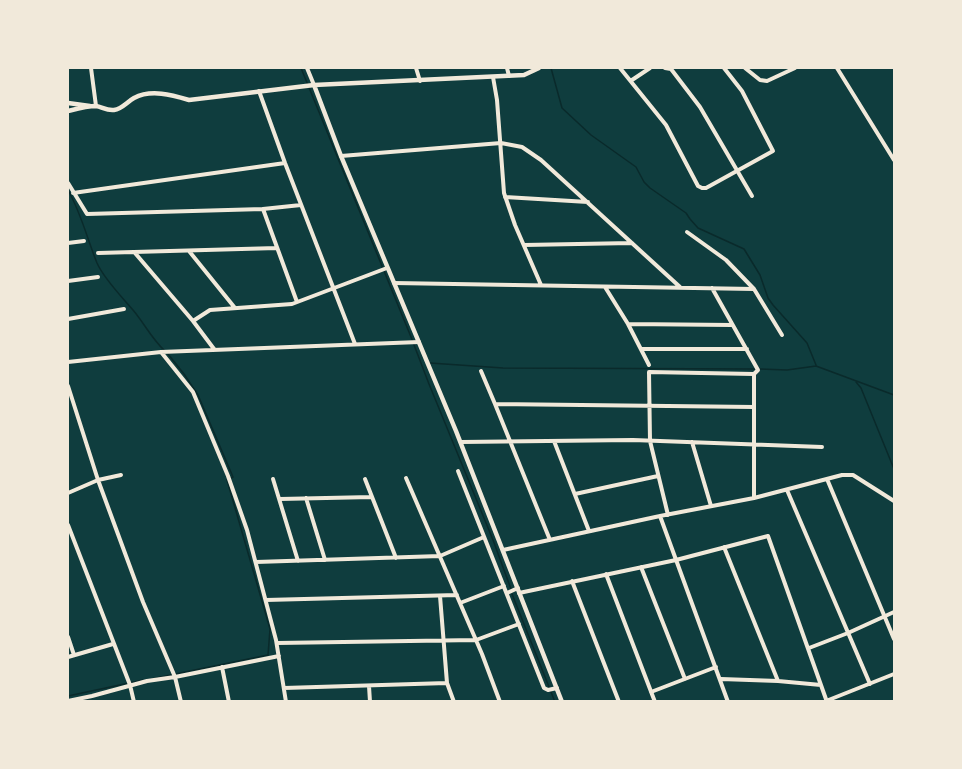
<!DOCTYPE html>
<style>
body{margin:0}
#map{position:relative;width:962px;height:769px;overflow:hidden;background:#0f3d3e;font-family:Poppins,sans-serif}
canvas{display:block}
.frame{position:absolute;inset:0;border:69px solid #f1e9da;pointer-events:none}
</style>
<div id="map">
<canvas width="962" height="769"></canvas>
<div class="frame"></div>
</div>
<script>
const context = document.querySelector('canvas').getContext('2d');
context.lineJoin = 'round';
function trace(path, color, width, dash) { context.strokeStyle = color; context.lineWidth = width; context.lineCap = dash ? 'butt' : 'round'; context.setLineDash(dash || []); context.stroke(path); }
const stream = new Path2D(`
 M 301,68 L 411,337 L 429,384 L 493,540 L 511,589
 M 551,68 L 562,108 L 591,135 L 636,167 L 644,182 L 650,188 L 686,213 L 690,219 L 698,228 L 744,249 L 760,275 L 768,298 L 773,305 L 807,343 L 816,365
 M 68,190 C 81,213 87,238 97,263 C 104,279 122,297 133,310 C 144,323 152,339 164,350
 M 168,354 L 184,374 L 198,395 L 233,477 L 231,478
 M 430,363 L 503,368 L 755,369
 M 760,369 L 787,370 L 816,366 L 894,395
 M 856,382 L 861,388 L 894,469
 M 512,594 L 555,702
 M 151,679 L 268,655 L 270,629 L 227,480
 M 68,696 L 143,680`);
const minor = new Path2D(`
 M 91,68 L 96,106
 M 307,68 L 314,85
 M 416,68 L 420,81
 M 507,68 L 509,76
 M 620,68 L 666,125 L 698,186 L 702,188 L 706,188 L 773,151 L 742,91 L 724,68
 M 665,68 L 671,69 L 700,107 L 752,196
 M 745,68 L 760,80 L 767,81 L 795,68
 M 837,68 L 894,160
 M 493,77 L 497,100 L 504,193 L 515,225 L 541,285
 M 632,80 L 650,68
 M 259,91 L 285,163 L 355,344
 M 341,156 L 501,143 L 522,147 L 541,160 L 680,287
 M 68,183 L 87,214 L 263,209 L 301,205
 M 73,193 L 285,163
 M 505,197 L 588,202
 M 263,209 L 297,302
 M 687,232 L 726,260 L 754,289 L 782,335
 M 68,243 L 84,241
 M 524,245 L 632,243
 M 189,251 L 235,308
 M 98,253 L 277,248
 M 135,253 L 193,321 L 214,349
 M 68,281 L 98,277
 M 394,283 L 754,289
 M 605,287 L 628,324 L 649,365
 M 712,288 L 758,370 L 754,374 L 754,498
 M 68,319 L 124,309
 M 193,321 L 210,310 L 292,304 L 387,268
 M 628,324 L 732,325
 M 641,349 L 747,349
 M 161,352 L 193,392 L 228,476 L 247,530 L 276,640 L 286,702
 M 68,362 L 161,352 L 419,342
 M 481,371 L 495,404 L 550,540
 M 68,386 L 98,480 L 143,602 L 175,677 L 181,702
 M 495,404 L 754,407
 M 554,441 L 589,531
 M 461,442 L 633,440 L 822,447
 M 692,442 L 711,506
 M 458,471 L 544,688 L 548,690 L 557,688
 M 406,478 L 482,654 L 500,702
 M 273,479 L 298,561
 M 365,479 L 396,558
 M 827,479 L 894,639
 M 787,490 L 870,684
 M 68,493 L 98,480 L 121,475
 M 575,494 L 658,476
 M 306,498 L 325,560
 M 280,499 L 372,497
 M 668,515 L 650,441 L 649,372 L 754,374
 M 660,516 L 728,702
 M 68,525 L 130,685 L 134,702
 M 724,547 L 778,681
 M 503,550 L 660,516 L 754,498 L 842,475 L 853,475 L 894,501
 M 256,562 L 440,556 L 484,537
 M 641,567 L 685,679
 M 606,574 L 655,702
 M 572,581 L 619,702
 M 507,593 L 518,588
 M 519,593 L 676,560 L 768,536 L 827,702
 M 440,596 L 447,683 L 454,702
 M 266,600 L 457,595
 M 460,603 L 504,586
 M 68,637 L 74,655
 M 277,643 L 476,640 L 519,624
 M 809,648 L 848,633 L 894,612
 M 68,657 L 113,644
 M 222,667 L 229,702
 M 721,679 L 778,681 L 821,685
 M 369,686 L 370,702
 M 284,688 L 447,683
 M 651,692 L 716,667
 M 68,701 L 92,696 L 147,681 L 175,677 L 279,656
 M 826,701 L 894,674`);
const tertiary = new Path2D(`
 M 314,85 L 341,156 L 456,431 L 562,702
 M 68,103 L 90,106
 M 68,111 C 76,109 87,106 96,106 C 102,107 107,111 114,110 C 122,109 127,102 134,98 C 151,89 172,95 189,100 L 314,85 L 524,75 L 539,68`);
trace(stream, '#0a2a2b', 1.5);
trace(minor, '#f1e9da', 4);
trace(tertiary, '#f1e9da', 4.5);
</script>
